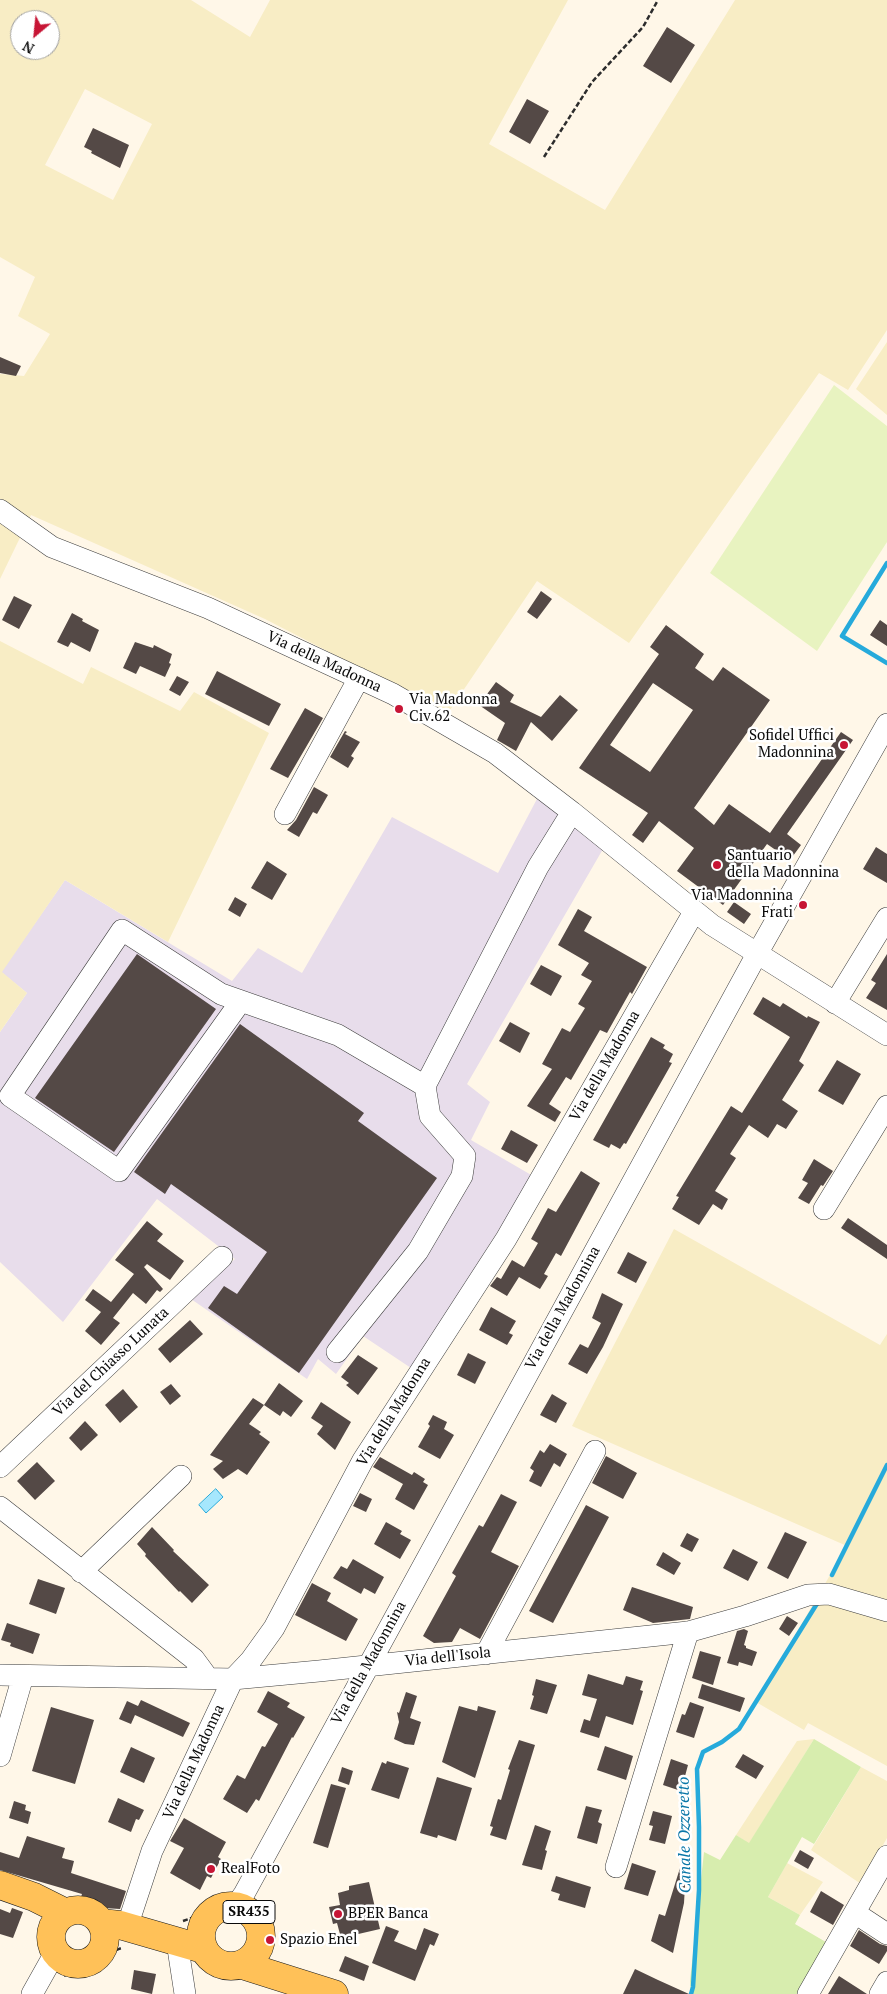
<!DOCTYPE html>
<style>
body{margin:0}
#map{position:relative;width:887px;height:1994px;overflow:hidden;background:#fff7e8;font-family:"PT Serif",serif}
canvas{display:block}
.north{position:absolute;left:10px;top:10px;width:50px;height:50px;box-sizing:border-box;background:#fff;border:1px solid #9d9d9d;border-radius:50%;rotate:208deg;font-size:14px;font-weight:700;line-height:20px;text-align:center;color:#0a0a0a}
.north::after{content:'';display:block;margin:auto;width:18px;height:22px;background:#c71535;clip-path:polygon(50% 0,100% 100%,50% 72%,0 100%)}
</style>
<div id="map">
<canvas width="887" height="1994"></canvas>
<div class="north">N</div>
</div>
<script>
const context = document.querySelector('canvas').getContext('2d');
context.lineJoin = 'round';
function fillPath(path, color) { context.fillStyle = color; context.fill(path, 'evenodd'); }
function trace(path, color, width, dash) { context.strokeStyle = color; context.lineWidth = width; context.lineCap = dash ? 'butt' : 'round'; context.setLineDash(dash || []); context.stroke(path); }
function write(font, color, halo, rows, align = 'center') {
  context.font = font + ' "PT Serif",serif'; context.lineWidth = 5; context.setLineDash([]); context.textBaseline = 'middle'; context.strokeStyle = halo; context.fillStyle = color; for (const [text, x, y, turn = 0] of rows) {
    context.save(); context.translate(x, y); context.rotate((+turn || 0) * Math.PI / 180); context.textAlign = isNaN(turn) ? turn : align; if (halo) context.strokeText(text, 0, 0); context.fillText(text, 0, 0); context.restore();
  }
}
const industrial = new Path2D(`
 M 538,797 L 603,849 L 467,1084 L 490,1102 L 471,1140 L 533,1176 L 411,1368 L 363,1336 L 336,1374 L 318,1359 L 307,1379 L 191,1299 L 235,1259 L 157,1199 L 63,1322 L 0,1262 L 0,1032 L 27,993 L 1,972 L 65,880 L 232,981 L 258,948 L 302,973 L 392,817 L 498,873 Z`);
const farmland = new Path2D(`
 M 0,0 L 191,0 L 250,37 L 270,0 L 568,0 L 489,144 L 605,210 L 735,0 L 887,0 L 887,330 L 848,390 L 819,373 L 629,643 L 537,581 L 448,713 L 265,619 L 31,515 L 0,579 L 0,374 L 24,376 L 50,334 L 18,316 L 35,277 L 0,257 ZM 20,20 L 50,20 L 50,50 L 20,50 ZM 85,89 L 152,124 L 113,200 L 45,165 Z
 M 887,342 L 887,415 L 856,389 Z
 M 0,641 L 83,684 L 91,667 L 180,711 L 194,692 L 269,733 L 168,942 L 65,880 L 2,972 L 27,993 L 0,1032 Z
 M 674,1229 L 880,1345 L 887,1334 L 887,1766 L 808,1723 L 804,1730 L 756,1702 L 847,1546 L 572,1426 Z
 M 814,1739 L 749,1844 L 736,1835 L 797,1741 Z
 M 861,1767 L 887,1781 L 887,1838 L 861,1884 L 811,1850 Z
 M 787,1863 L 823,1882 L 800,1915 L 768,1897 Z`);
const green = new Path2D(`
 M 814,1739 L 861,1767 L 814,1844 L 802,1837 L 768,1897 L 800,1915 L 795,1924 L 831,1945 L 798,1994 L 691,1994 L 690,1981 L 704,1852 L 720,1860 L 736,1835 L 749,1843 Z`);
const pitch = new Path2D(`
 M 834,385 L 887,426 L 887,542 L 817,651 L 710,573 Z`);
const water = new Path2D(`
 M 216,1489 L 223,1497 L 206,1513 L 199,1505 Z`);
const stream = new Path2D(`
 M 887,563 L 842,636 L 887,663
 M 832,1575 L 887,1465
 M 691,1994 L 693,1987 L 699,1890 L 699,1827 L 697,1769 L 703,1752 L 722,1742 L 739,1729 L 818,1602`);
const building = new Path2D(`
 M 667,27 L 695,45 L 671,83 L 643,66 Z
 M 527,99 L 549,111 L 530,144 L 509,132 Z
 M 93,128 L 129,145 L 120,168 L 91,153 L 92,151 L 84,147 Z
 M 0,357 L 21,366 L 16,376 L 0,373 Z
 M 541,591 L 552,599 L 537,619 L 527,612 Z
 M 14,596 L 32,605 L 19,629 L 2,620 Z
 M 72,613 L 83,619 L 82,621 L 99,630 L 90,652 L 71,642 L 68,647 L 57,642 Z
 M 880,620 L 887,625 L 887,646 L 870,635 Z
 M 666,625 L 704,654 L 695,668 L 713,681 L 723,667 L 770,700 L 694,808 L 714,825 L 729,804 L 770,833 L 841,732 L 853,740 L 787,834 L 801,845 L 790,860 L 767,844 L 723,905 L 677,871 L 694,848 L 659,821 L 643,843 L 632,835 L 648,813 L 579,768 L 659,654 L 650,647 ZM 653,683 L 693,710 L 650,772 L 610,745 Z
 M 135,642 L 153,648 L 154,645 L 172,654 L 169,663 L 171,664 L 165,677 L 140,666 L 136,674 L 123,668 Z
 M 217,671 L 281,704 L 269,726 L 205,694 Z
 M 177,676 L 189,682 L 180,696 L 169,690 Z
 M 496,682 L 514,695 L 510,702 L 541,717 L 560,695 L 578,710 L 552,741 L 531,722 L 516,751 L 497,740 L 505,723 L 479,705 Z
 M 305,708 L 323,718 L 288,778 L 270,769 Z
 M 345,731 L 347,732 L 345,734 L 360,742 L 351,756 L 354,758 L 348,768 L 330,757 Z
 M 314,787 L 328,795 L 317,814 L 313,812 L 299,837 L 287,830 L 296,820 Z
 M 876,847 L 887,854 L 887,883 L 863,869 Z
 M 267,861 L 287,874 L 272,900 L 251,888 Z
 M 235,897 L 247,904 L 240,917 L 228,910 Z
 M 734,902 L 751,914 L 744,924 L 727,912 Z
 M 578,909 L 592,917 L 584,931 L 647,967 L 632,994 L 630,992 L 607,1033 L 600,1030 L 571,1080 L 566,1077 L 549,1104 L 561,1112 L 555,1122 L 527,1106 L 552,1069 L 542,1064 L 562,1028 L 570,1032 L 585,1008 L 578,1004 L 592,981 L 581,975 L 589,963 L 558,945 Z
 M 137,954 L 216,1009 L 114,1152 L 35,1098 Z
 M 887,954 L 887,1010 L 866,998 L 876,983 L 871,980 Z
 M 541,965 L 562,976 L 551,996 L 530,984 Z
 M 763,997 L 780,1007 L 783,1003 L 807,1018 L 808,1016 L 820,1022 L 799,1061 L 804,1065 L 782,1100 L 798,1111 L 786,1129 L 777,1124 L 768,1138 L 749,1125 L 730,1154 L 736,1158 L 715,1191 L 728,1199 L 722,1210 L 713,1204 L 699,1225 L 672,1209 L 679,1197 L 676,1196 L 731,1106 L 742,1113 L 790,1037 L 753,1014 Z
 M 510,1022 L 530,1033 L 520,1053 L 499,1041 Z
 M 240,1024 L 364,1113 L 358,1121 L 437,1178 L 299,1373 L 208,1308 L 224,1286 L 237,1294 L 267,1252 L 171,1184 L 165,1194 L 134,1172 Z
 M 651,1037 L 665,1045 L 663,1048 L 673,1054 L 669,1062 L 672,1063 L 626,1144 L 624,1143 L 620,1149 L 611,1144 L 609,1148 L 593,1140 Z
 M 837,1060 L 861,1074 L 843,1105 L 818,1091 Z
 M 511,1130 L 538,1145 L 527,1163 L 501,1149 Z
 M 814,1159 L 833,1171 L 823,1186 L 821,1185 L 809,1204 L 798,1198 L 808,1183 L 802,1180 Z
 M 581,1171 L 600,1183 L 561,1256 L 556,1253 L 544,1274 L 548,1276 L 540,1289 L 519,1277 L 507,1296 L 490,1286 L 497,1277 L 501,1279 L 512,1260 L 524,1267 L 538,1243 L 531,1239 L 548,1208 L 556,1212 Z
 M 848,1218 L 887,1245 L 887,1259 L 841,1228 Z
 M 147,1221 L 163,1234 L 157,1241 L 184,1261 L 170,1280 L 147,1264 L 144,1267 L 163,1289 L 160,1292 L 157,1290 L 146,1304 L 133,1293 L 113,1318 L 120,1323 L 101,1345 L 85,1331 L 101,1312 L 85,1300 L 93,1289 L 111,1302 L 134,1274 L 115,1260 Z
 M 628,1252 L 647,1262 L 636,1283 L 617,1273 Z
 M 602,1293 L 623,1304 L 603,1347 L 587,1374 L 568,1364 L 580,1344 L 588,1348 L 601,1323 L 592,1318 Z
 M 491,1307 L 516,1321 L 509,1333 L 513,1335 L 507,1345 L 479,1330 Z
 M 190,1320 L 203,1334 L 170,1363 L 158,1349 Z
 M 468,1353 L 486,1362 L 475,1384 L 457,1375 Z
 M 358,1355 L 378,1368 L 358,1395 L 346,1385 L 349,1383 L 341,1377 Z
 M 279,1383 L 303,1401 L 291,1417 L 283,1411 L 280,1416 L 264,1405 Z
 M 171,1384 L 181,1396 L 170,1405 L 160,1392 Z
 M 123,1389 L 138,1407 L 120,1423 L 105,1405 Z
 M 552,1394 L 567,1403 L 556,1423 L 540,1415 Z
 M 253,1398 L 264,1405 L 249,1424 L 261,1432 L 259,1434 L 270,1442 L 247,1475 L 238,1469 L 223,1479 L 213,1469 L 223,1461 L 210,1455 Z
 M 321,1402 L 351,1422 L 335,1450 L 317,1434 L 323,1426 L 311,1418 Z
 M 433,1415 L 447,1422 L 444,1429 L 454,1435 L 440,1459 L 418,1447 L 430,1426 L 428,1424 Z
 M 85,1421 L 98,1435 L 81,1451 L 69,1438 Z
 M 550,1444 L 567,1454 L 560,1467 L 554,1463 L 541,1487 L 529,1481 L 534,1471 L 530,1468 L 540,1450 L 544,1453 Z
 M 606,1456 L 637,1473 L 623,1499 L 592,1483 Z
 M 380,1457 L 412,1475 L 414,1472 L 425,1479 L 423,1482 L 428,1485 L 414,1510 L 395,1499 L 403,1484 L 373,1467 Z
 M 37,1462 L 55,1481 L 35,1500 L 17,1481 Z
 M 360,1493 L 372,1499 L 366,1512 L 353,1506 Z
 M 501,1494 L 517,1502 L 491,1552 L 519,1566 L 480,1639 L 460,1628 L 452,1642 L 434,1643 L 423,1636 L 456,1576 L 452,1573 L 479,1525 L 483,1527 Z
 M 586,1505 L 609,1517 L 553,1623 L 529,1611 Z
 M 386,1522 L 402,1531 L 400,1534 L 411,1540 L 400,1559 L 374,1544 Z
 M 152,1527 L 174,1550 L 173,1551 L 209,1585 L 192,1603 L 180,1591 L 179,1592 L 145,1556 L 146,1554 L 137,1544 Z
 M 785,1532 L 807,1542 L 788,1579 L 767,1568 Z
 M 687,1533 L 699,1539 L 692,1552 L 680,1546 Z
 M 733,1549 L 758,1562 L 748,1581 L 723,1568 Z
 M 663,1552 L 681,1563 L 674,1575 L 656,1565 Z
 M 353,1559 L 384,1577 L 375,1594 L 364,1588 L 361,1594 L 333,1578 L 341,1566 L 347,1569 Z
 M 38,1579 L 65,1588 L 56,1614 L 29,1604 Z
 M 312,1583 L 331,1593 L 327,1601 L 358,1619 L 346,1641 L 295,1615 Z
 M 632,1587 L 693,1607 L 690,1619 L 653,1623 L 623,1610 Z
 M 787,1616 L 798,1623 L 789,1636 L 779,1629 Z
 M 7,1623 L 40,1634 L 33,1654 L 10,1646 L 11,1643 L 1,1640 Z
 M 744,1629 L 748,1631 L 744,1645 L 746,1646 L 746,1648 L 757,1652 L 752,1666 L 739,1662 L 738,1666 L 727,1663 L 737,1631 Z
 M 700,1651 L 721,1657 L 713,1685 L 692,1678 Z
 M 588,1674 L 623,1685 L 626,1676 L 643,1681 L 640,1690 L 643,1691 L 633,1725 L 606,1716 L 599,1738 L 580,1732 L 584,1719 L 590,1721 L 597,1699 L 582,1695 Z
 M 536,1679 L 557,1685 L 547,1714 L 530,1709 L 534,1696 L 532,1695 Z
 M 702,1684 L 745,1698 L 740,1712 L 698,1698 Z
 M 268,1691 L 290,1703 L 287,1707 L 305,1717 L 293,1738 L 292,1737 L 259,1801 L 256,1799 L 247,1813 L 223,1799 L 237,1775 L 245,1779 L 262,1746 L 265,1747 L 278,1724 L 257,1712 Z
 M 406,1692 L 417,1696 L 410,1718 L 421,1722 L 414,1745 L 405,1744 L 394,1739 L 399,1722 L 397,1712 L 399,1713 Z
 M 141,1700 L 190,1723 L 183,1737 L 135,1715 L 131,1724 L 119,1719 L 127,1701 L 138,1706 Z
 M 690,1702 L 704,1707 L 694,1738 L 676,1732 L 682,1714 L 685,1715 Z
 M 459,1706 L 477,1711 L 478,1706 L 496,1711 L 475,1778 L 442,1762 Z
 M 51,1707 L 94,1720 L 75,1784 L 32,1771 Z
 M 519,1740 L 535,1745 L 506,1840 L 490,1835 L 493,1827 L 490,1826 L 498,1799 L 501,1800 L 510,1770 L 508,1769 Z
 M 605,1746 L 633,1756 L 626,1780 L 597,1770 Z
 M 131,1747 L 155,1758 L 144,1783 L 120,1772 Z
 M 743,1754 L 764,1766 L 756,1779 L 735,1767 Z
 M 671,1759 L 688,1765 L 681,1791 L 663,1785 Z
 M 387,1761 L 409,1768 L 399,1799 L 371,1790 L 382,1762 L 386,1764 Z
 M 342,1767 L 353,1771 L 349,1785 L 338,1781 Z
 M 437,1777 L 472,1788 L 456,1841 L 438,1835 L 437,1838 L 420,1833 Z
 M 331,1784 L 346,1788 L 328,1848 L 313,1843 Z
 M 118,1798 L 144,1810 L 139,1820 L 136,1819 L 131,1832 L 108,1822 Z
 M 14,1801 L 26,1805 L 25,1810 L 31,1812 L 28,1824 L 9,1818 Z
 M 586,1806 L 602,1810 L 598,1822 L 602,1824 L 597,1844 L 577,1838 Z
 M 653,1811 L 672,1816 L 665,1844 L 649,1840 L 653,1826 L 649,1825 Z
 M 184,1818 L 226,1842 L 218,1857 L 221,1859 L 211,1878 L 207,1876 L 200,1890 L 170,1873 L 184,1848 L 170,1841 Z
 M 535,1825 L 551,1831 L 545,1850 L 547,1851 L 542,1870 L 522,1865 Z
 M 27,1836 L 65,1848 L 62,1858 L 74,1861 L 71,1873 L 126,1891 L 120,1909 L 104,1908 L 80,1900 L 82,1894 L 0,1870 L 0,1852 L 19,1858 Z
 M 800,1850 L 814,1858 L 808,1869 L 794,1861 Z
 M 632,1863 L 656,1871 L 648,1896 L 624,1889 Z
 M 680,1868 L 686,1869 L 684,1903 L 673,1953 L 651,1941 L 659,1914 L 665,1916 Z
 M 556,1876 L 591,1887 L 585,1908 L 558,1900 L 560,1894 L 551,1891 Z
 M 369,1882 L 380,1929 L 341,1938 L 337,1923 L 333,1924 L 329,1907 L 340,1905 L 338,1893 L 349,1890 L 349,1886 Z
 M 821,1891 L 844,1905 L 833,1925 L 810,1912 Z
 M 12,1908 L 23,1912 L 13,1938 L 0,1934 L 0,1909 L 10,1913 Z
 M 386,1926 L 399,1931 L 394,1941 L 416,1950 L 424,1928 L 439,1934 L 434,1946 L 430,1944 L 415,1981 L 372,1963 Z
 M 859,1930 L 880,1944 L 887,1946 L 887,1951 L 879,1964 L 850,1946 Z
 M 345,1956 L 369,1966 L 364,1981 L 339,1971 Z
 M 635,1969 L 658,1980 L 689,1994 L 623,1994 Z
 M 134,1970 L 156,1974 L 152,1994 L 131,1989 Z
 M 839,1976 L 867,1994 L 828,1994 Z`);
const path = new Path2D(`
 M 544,157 L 592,82 L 643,27 L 658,0
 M 183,1921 L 200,1915 L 219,1900
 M 64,1976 C 73,1971 86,1974 95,1968 C 105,1962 110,1951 122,1948`);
const minor = new Path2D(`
 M 0,510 L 52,547 L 208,608 L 393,694 L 495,753 L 572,812 L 712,925 L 887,1035
 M 285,814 L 359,678
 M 241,1001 L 119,1171 L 10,1096 L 122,930 L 221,994 L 338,1035 L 425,1086
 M 835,1003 L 887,918
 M 824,1209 L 887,1106
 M 337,1352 L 418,1251 L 462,1176 L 465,1156 L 430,1116 L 425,1086 L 538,867 L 572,812
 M 0,1467 L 222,1257
 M 0,1507 L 194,1659 L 208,1678
 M 81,1572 L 181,1476
 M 486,1654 L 595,1451
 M 0,1675 L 233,1679 L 319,1671 L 688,1632 L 745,1616 L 808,1595 L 829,1594 L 887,1611
 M 0,1756 L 23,1676
 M 616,1867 L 688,1632
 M 235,1907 L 244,1894 L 757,954 L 887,724
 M 855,1913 L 887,1934
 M 127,1927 L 152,1851 L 233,1679 L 251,1660 L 274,1628 L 363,1460 L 506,1239 L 694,912
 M 177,1942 L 185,1994
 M 32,1994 L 55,1953
 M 808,1994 L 887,1856
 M 880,1994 L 887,1982`);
const major = new Path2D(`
 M 0,1885 L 34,1897 L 66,1913
 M201 1936a30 30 0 1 1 60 0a30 30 0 1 1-60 0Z
 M51 1937a27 27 0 1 1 54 0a27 27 0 1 1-54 0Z
 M 101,1923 L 120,1925 L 203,1949
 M 242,1965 L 334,1994`);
const markers = [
 [399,709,5,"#c71535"],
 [844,745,5,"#c71535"],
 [717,865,5,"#c71535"],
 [803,905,5,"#c71535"],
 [211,1869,5,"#c71535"],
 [338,1914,5,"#c71535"],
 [270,1940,5,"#c71535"]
];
const shields = [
 [249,1912,52]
];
const shieldNames = [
 ["SR435",249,1912]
];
const streetNames = [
 ["Via della Madonna",324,662,25],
 ["Via della Madonna",605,1066,-60],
 ["Via della Madonnina",563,1308,-61],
 ["Via del Chiasso Lunata",111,1362,-43],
 ["Via della Madonna",394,1412,-58],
 ["Via dell'Isola",448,1657,-6],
 ["Via della Madonnina",369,1663,-61],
 ["Via della Madonna",194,1762,-65]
];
const poiNames = [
 ["Via Madonna",409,700],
 ["Civ.62",409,717],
 ["Sofidel Uffici",834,736,"right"],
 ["Madonnina",834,753,"right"],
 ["Santuario",727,856],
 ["della Madonnina",727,873],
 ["Via Madonnina",793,896,"right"],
 ["Frati",793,913,"right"],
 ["RealFoto",221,1869],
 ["BPER Banca",348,1914],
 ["Spazio Enel",280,1940]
];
const waterNames = [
 ["Canale Ozzeretto",685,1835,-91]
];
fillPath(industrial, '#e8ddeb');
fillPath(farmland, '#f8edc5');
fillPath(green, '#d7edae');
fillPath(pitch, '#e8f3c0');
fillPath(water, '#a6e7fd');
trace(water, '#26aadb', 1);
trace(stream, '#26aadb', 4.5);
fillPath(building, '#544946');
trace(minor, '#3d3d3d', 22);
trace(major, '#1b1b1b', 29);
trace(path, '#2c2c2c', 2.5, [5, 2.5]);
trace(minor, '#fff', 21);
trace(major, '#ffc158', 28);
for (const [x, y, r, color] of markers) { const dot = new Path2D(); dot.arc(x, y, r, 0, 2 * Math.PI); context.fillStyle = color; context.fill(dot); trace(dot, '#fff', 2); }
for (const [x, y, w] of shields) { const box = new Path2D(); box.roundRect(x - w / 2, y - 11.5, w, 23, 4); context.fillStyle = '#fff'; context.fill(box); trace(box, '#0a0a0a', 1); }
write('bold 14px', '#0a0a0a', null, shieldNames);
write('15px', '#0a0a0a', '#fff', streetNames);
write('15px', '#0a0a0a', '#fff', poiNames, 'left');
write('italic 16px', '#0976a7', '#fff', waterNames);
</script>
